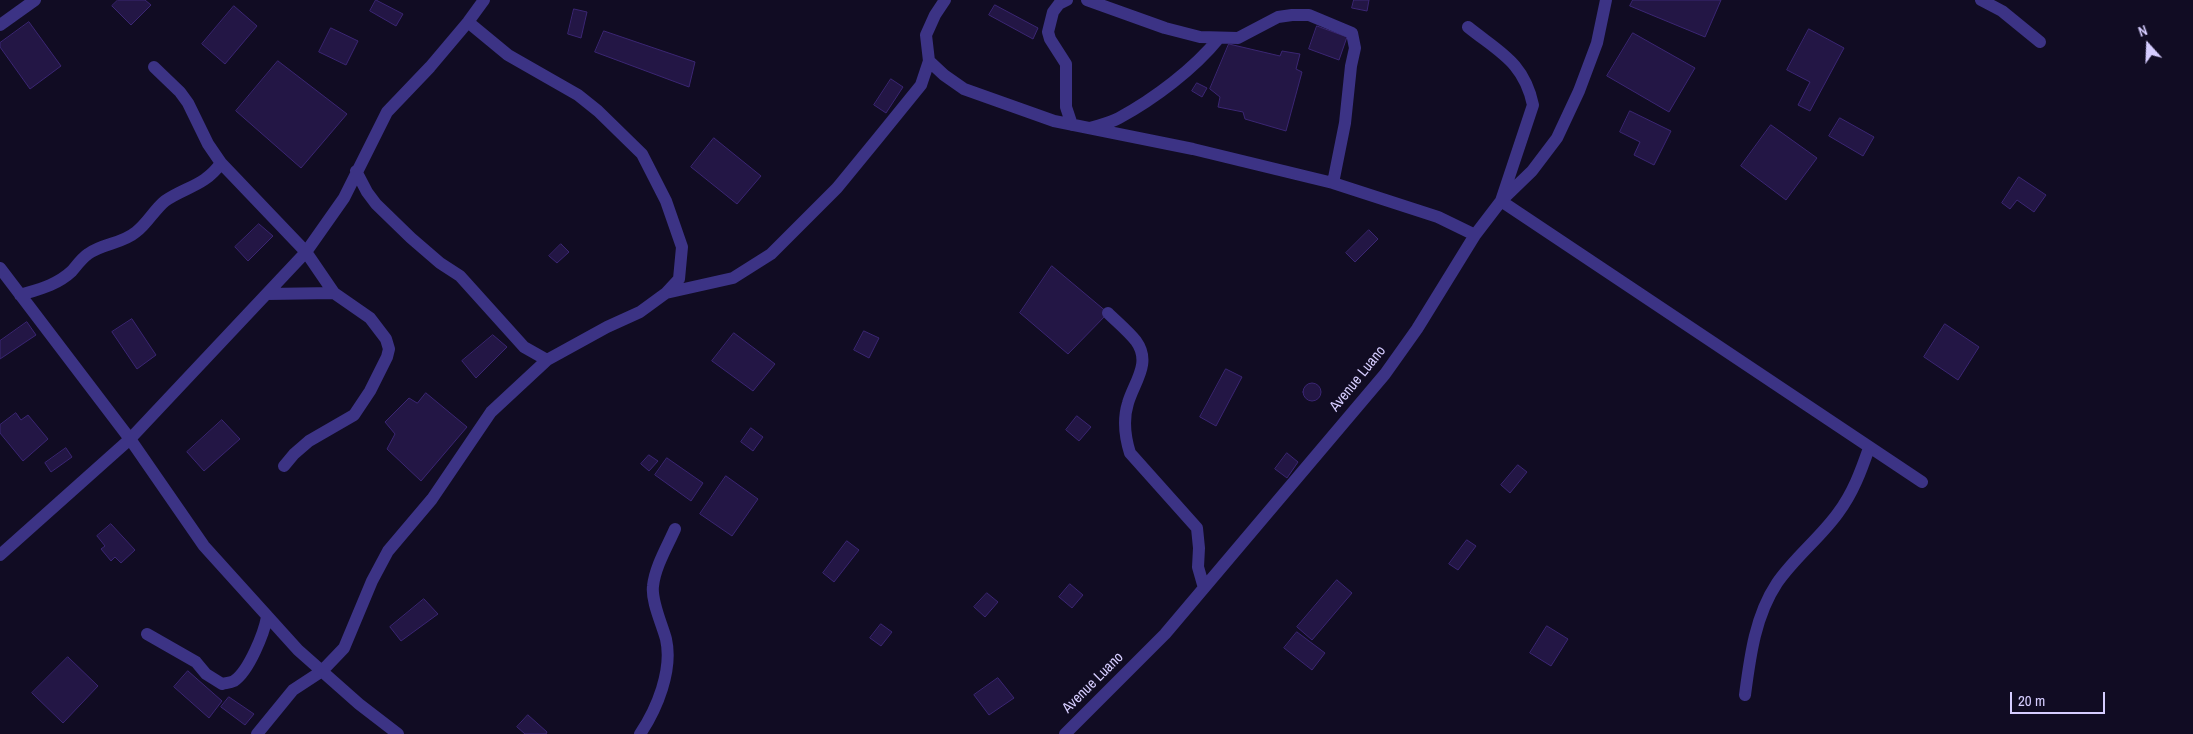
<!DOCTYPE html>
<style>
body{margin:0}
#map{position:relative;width:2193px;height:734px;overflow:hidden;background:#110c23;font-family:"Archivo Narrow",sans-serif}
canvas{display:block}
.north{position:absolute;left:2123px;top:20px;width:50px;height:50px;-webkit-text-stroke:4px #110c23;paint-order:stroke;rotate:340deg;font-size:14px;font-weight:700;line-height:20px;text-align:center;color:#d6cdff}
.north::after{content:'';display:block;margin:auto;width:18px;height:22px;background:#d6cdff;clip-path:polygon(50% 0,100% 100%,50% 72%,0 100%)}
.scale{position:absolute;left:2010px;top:692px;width:95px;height:22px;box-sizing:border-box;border:2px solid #d6cdff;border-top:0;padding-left:6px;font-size:15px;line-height:18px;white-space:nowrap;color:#d6cdff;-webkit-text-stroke:4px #110c23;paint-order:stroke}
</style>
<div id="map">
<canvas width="2193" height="734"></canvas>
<div class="north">N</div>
<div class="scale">20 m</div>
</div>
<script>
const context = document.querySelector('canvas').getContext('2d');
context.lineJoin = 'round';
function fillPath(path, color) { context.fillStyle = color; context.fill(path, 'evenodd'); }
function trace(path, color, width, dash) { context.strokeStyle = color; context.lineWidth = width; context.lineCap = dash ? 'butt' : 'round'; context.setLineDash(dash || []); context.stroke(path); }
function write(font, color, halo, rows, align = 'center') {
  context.font = font + ' "Archivo Narrow",sans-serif'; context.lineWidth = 5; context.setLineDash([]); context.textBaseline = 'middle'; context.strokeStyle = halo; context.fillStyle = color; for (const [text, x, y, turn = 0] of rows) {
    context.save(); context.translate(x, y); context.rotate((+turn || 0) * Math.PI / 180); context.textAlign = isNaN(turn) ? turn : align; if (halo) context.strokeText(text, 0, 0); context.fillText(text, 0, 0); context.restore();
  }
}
const building = new Path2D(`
 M 118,0 L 145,0 L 151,5 L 131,25 L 112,6 Z
 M 376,0 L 403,14 L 396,26 L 370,11 Z
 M 1354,0 L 1369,0 L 1367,11 L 1352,8 Z
 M 1633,0 L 1721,0 L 1705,37 L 1630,6 Z
 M 995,5 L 1038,28 L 1033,39 L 989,15 Z
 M 234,6 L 257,26 L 225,64 L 202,44 Z
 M 574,9 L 587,12 L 581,38 L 568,34 Z
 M 29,22 L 61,66 L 30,89 L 0,47 L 0,43 Z
 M 1317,26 L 1347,37 L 1339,60 L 1309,49 Z
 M 331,28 L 358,41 L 346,65 L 319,52 Z
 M 1809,29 L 1844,48 L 1810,111 L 1798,105 L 1810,82 L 1787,70 Z
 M 604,31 L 695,62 L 689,87 L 595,52 Z
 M 1633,33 L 1695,68 L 1669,112 L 1607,76 Z
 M 1229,44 L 1280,56 L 1282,51 L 1300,54 L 1296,69 L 1302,72 L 1286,131 L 1245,119 L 1243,112 L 1218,107 L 1220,97 L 1210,89 Z
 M 278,61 L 347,114 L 301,168 L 236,111 Z
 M 891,79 L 903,87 L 886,113 L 874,105 Z
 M 1197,83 L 1207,88 L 1202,97 L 1192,91 Z
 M 1630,111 L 1671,131 L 1654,165 L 1634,155 L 1640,142 L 1620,132 Z
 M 1840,118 L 1874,137 L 1863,156 L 1829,136 Z
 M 1771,125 L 1817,158 L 1786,200 L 1741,166 Z
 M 714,138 L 761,176 L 737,204 L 691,167 Z
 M 2019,177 L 2046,195 L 2034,212 L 2017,200 L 2010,209 L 2002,203 Z
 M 259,224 L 273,236 L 248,261 L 235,247 Z
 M 1369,230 L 1378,239 L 1355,262 L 1346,253 Z
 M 561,244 L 569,252 L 557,263 L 549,256 Z
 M 1052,266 L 1108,313 L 1068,354 L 1020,313 Z
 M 132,319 L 156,355 L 137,369 L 112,332 Z
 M 27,322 L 36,335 L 0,359 L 0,341 Z
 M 1945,324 L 1979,347 L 1958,380 L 1924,357 Z
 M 864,331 L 879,338 L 869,358 L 854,350 Z
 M 734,333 L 775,364 L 753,391 L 712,361 Z
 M 493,335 L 507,347 L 476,378 L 462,361 Z
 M 1226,369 L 1242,377 L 1216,426 L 1200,417 Z
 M1303 392a9 9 0 1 1 18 0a9 9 0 1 1-18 0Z
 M 426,393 L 467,427 L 421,481 L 387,449 L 395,434 L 385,422 L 409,398 L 417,403 Z
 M 16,413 L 21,420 L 28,415 L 48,439 L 23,461 L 0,433 L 0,425 Z
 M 1077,416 L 1091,427 L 1079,441 L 1066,430 Z
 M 222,420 L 240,439 L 204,471 L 187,452 Z
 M 751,428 L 763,437 L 753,451 L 741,442 Z
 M 66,448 L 72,457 L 51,472 L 45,463 Z
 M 1287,453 L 1298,462 L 1287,478 L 1275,469 Z
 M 649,455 L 658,461 L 649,471 L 641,464 Z
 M 667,458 L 703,483 L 691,501 L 655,475 Z
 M 1518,465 L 1527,472 L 1510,493 L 1501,485 Z
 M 726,476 L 758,499 L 732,536 L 700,514 Z
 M 111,524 L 135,550 L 121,563 L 115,557 L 111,561 L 101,549 L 105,546 L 97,536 Z
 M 1467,540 L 1476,546 L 1458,570 L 1449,564 Z
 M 847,541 L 859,550 L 834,582 L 823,573 Z
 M 1337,580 L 1352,593 L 1312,640 L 1297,627 Z
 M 1070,584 L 1083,595 L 1072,608 L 1059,597 Z
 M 987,593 L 998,602 L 985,617 L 974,607 Z
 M 424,599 L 438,614 L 401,641 L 390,627 Z
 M 881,624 L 892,632 L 881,646 L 870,638 Z
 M 1547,626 L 1568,639 L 1551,666 L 1530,653 Z
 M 1297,632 L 1325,653 L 1312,670 L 1284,648 Z
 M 68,657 L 98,686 L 63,723 L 32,693 Z
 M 188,671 L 222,701 L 209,718 L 174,687 Z
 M 998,678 L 1014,698 L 989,715 L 974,695 Z
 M 229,697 L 254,714 L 245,725 L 221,707 Z
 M 528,715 L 547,732 L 546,734 L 525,734 L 517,727 Z`);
const street = new Path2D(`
 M 945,0 L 935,15 L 926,35 L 929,61 L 944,75 L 964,89 L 1054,121 L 1193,149 L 1333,183 L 1438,217 L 1475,235
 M 1067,0 L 1059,4 L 1053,12 L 1048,32 L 1050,39 L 1066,64 L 1066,107 L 1072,125
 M 1087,0 L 1165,28 L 1200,37 L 1238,38 L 1278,17 L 1292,15 L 1309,15 L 1352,33 L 1355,48 L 1351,66 L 1345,123 L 1333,183
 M 1981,0 L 2002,11 L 2040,42
 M 0,25 L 35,0
 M 1468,27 C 1499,52 1524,62 1533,105 L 1501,201 L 1922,482
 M 154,67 L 180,92 L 188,103 L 208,144 L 221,163 L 306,252 L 334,293 L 370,318 L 386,339 L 389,349 L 387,357 L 370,391 L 354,415 L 309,441 L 294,454 L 284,466
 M 1090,128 C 1099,125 1110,123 1119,118 C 1154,99 1194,69 1219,38
 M 356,171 L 367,192 L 376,204 L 411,238 L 440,263 L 460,276 L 524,347 L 547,360
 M 0,268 L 130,439 L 204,546 L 298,650 L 359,704 L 398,734
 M 666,293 L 733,278 L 771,254 L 837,188 L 878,138 L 921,85 L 929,61
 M 267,294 L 334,293
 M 20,295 C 40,289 57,285 72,271 C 77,265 82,258 88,254 C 103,243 122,244 136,232 C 147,224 154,210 165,201 C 185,187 205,186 221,163
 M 1108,313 C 1117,322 1128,331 1136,341 C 1152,363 1134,382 1128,403 C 1123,419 1125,437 1130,453 L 1197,528 L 1199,548 L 1198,567 L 1204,588
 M 0,555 L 130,439 L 306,252 L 344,198 L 387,112 L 430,67 L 468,22 L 484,0
 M 147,634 L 196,662 L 206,674 L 222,684 C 225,683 230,683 234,681 C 249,671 264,633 267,617
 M 1745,695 C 1750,657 1755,616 1777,583 C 1795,557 1820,538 1838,513 C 1853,493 1861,471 1869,448
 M 257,734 L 293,690 L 322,671 L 344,648 L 372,581 L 388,551 L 432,499 L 491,412 L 547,360 L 607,327 L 640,312 L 666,293 L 679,279 L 682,247 L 666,201 L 642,154 L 598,111 L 578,95 L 508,55 L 468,22
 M 640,734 C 657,709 673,670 666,639 C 662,624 651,601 653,586 C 655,567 667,547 675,529
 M 1065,734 L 1165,634 L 1385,374 L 1417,329 L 1475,235 L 1501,201 L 1532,171 L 1557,138 L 1579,91 L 1597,43 L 1606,0`);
const streetNames = [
 ["Avenue Luano",1358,379,-51],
 ["Avenue Luano",1093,683,-45]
];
fillPath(building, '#231645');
trace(building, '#3b2673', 1);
trace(street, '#3c3385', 12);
write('15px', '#d6cdff', '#110c23', streetNames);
</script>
